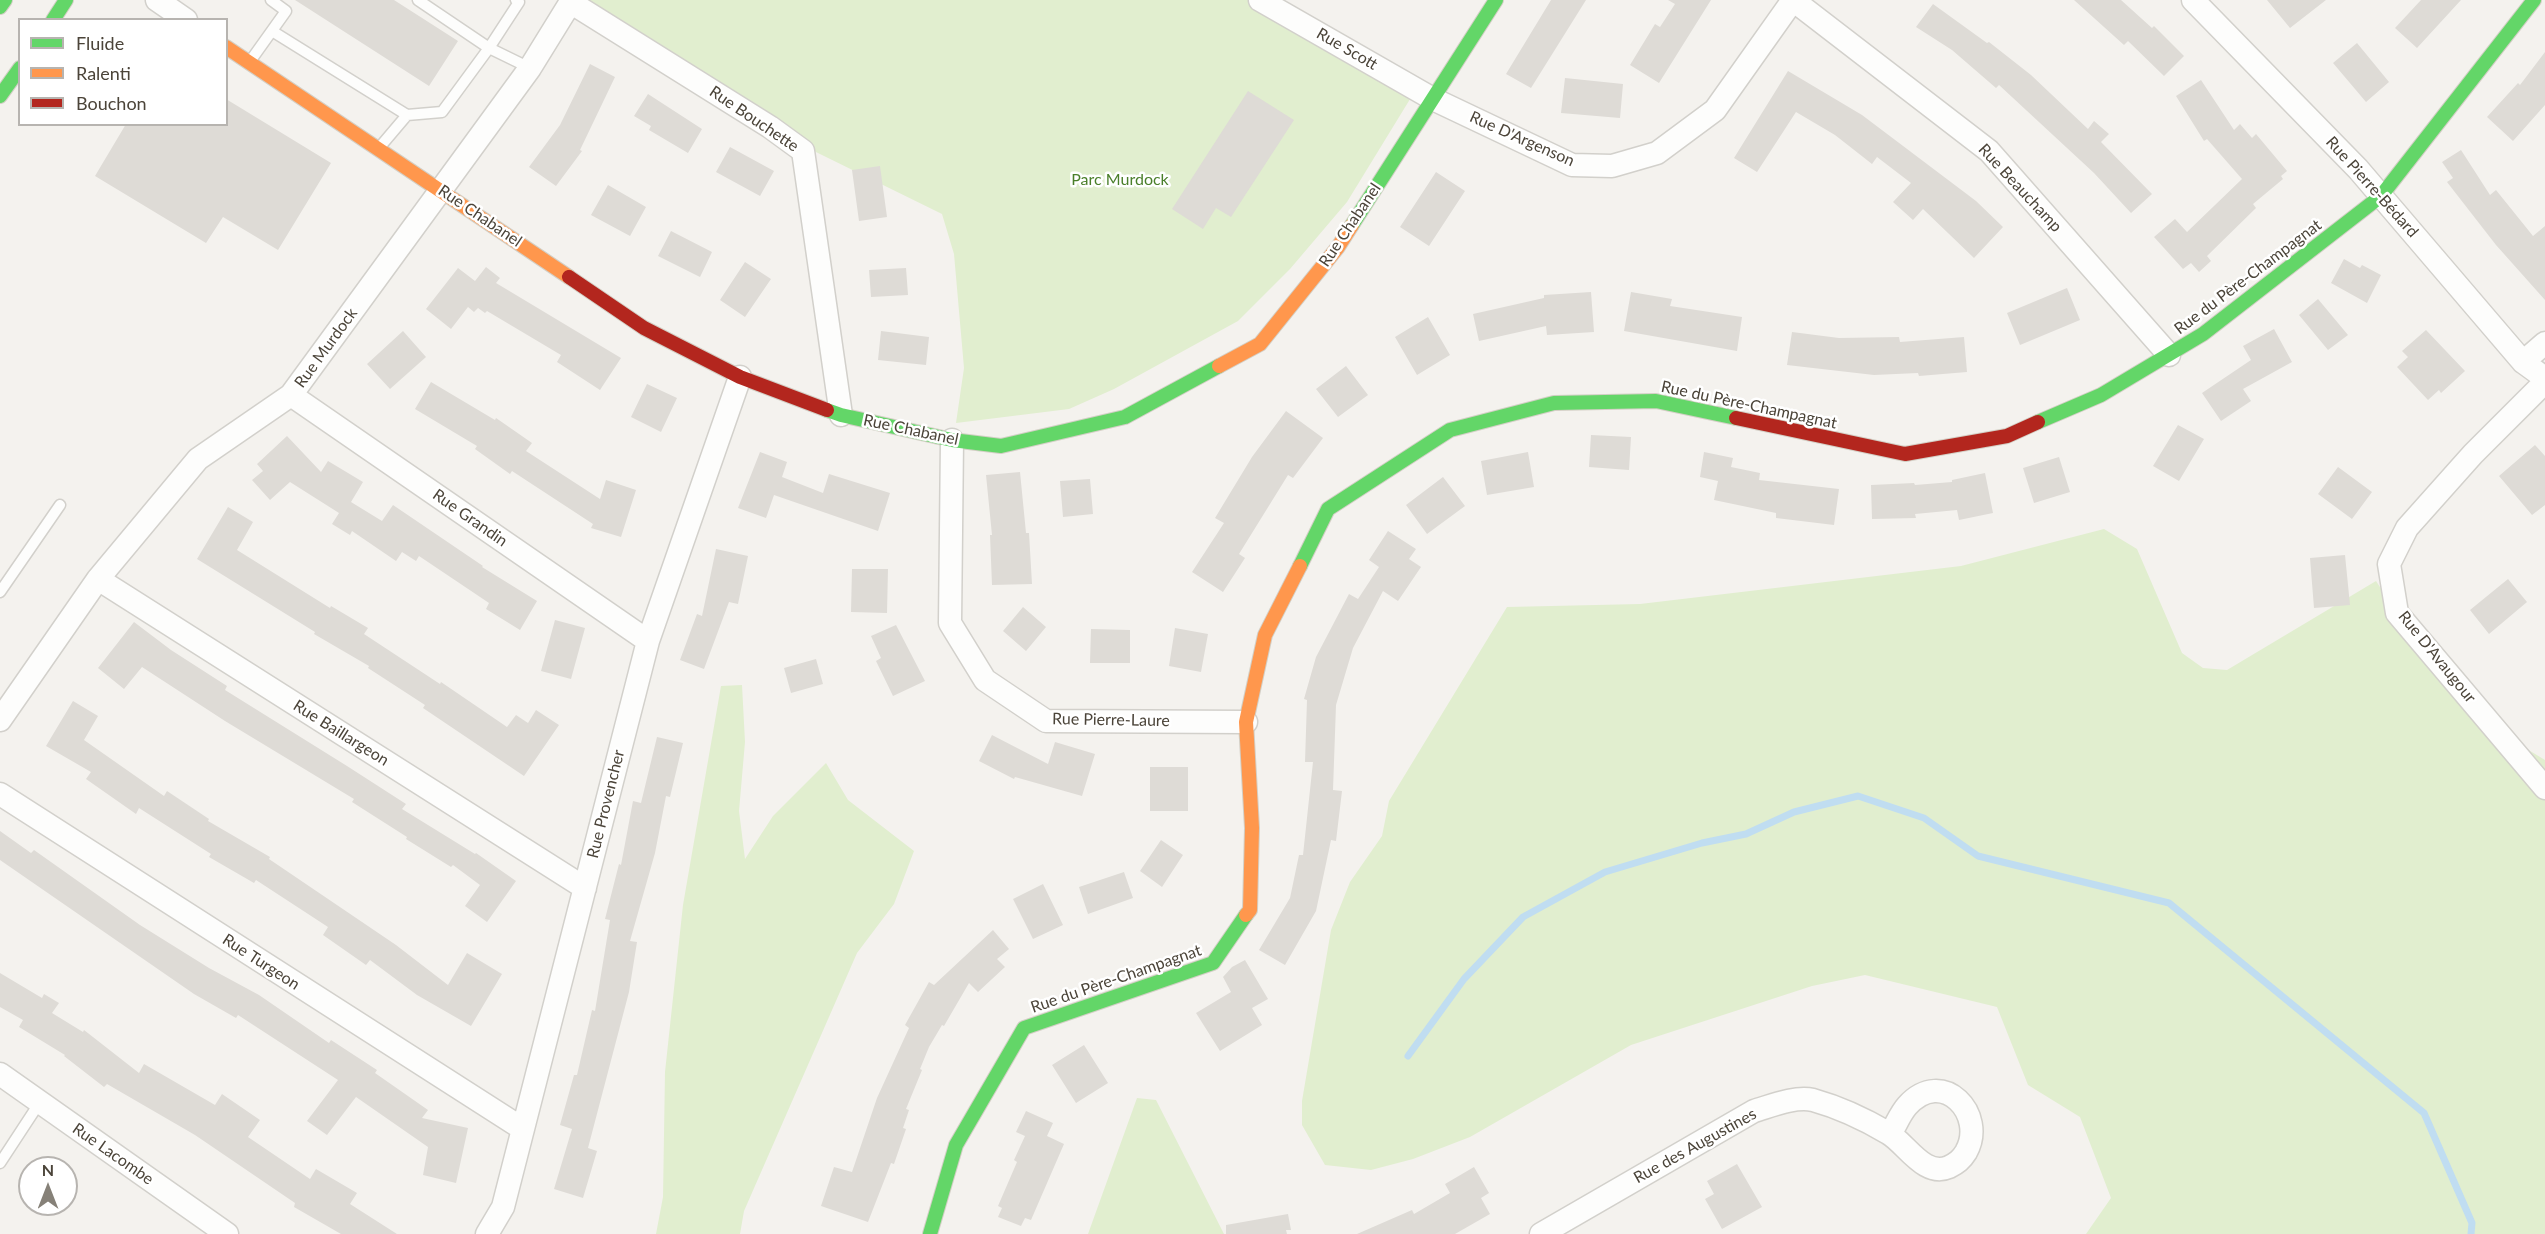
<!DOCTYPE html>
<meta charset="utf-8">
<style>
body{margin:0}
#map{position:relative;width:2545px;height:1234px;overflow:hidden;background:#f4f2ee;font-family:Lato,sans-serif}
canvas{display:block}
.legend{position:absolute;left:18px;top:18px;width:210px;height:108px;box-sizing:border-box;background:#fff;border:2px solid #b7b4b0;margin:0;padding:8px 10px;list-style:none;font-size:18px;color:#4b4439}
.legend li{display:flex;align-items:center;gap:12px;height:30px}
.legend b{width:30px;border:2px solid #b7b4b0}
.north{position:absolute;left:18px;top:1156px;width:60px;height:60px;box-sizing:border-box;background:#fff;border:2px solid #b7b4b0;border-radius:50%;rotate:0deg;font-size:16px;font-weight:700;line-height:24px;text-align:center;color:#4b4439}
.north::after{content:'';display:block;margin:auto;width:21px;height:27px;background:#868178;clip-path:polygon(50% 0,100% 100%,50% 72%,0 100%)}
</style>
<div id="map">
<canvas width="2545" height="1234"></canvas>
<ul class="legend">
<li><b style="height:8px;background:#63d668"></b>Fluide</li>
<li><b style="height:8px;background:#ff974d"></b>Ralenti</li>
<li><b style="height:8px;background:#b3261e"></b>Bouchon</li>
</ul>
<div class="north">N</div>
</div>
<script>
const context = document.querySelector('canvas').getContext('2d');
context.lineJoin = 'round';
function fillPath(path, color) { context.fillStyle = color; context.fill(path, 'evenodd'); }
function trace(path, color, width, dash) { context.strokeStyle = color; context.lineWidth = width; context.lineCap = dash ? 'butt' : 'round'; context.setLineDash(dash || []); context.stroke(path); }
function write(font, color, halo, rows, align = 'center') {
  context.font = font + ' Lato,sans-serif'; context.lineWidth = 5; context.setLineDash([]); context.textBaseline = 'middle'; context.strokeStyle = halo; context.fillStyle = color; for (const [text, x, y, turn = 0] of rows) {
    context.save(); context.translate(x, y); context.rotate((+turn || 0) * Math.PI / 180); context.textAlign = isNaN(turn) ? turn : align; if (halo) context.strokeText(text, 0, 0); context.fillText(text, 0, 0); context.restore();
  }
}
const green = new Path2D(`
 M 584,0 L 1274,0 L 1415,91 L 1347,202 L 1290,269 L 1238,321 L 1114,389 L 1069,409 L 956,423 L 964,368 L 954,254 L 942,214 L 763,126 Z
 M 2104,529 L 2137,549 L 2182,653 L 2203,668 L 2227,670 L 2376,581 L 2397,613 L 2507,737 L 2545,760 L 2545,1234 L 2086,1234 L 2111,1198 L 2080,1117 L 2028,1085 L 1997,1007 L 1865,975 L 1812,986 L 1631,1045 L 1470,1137 L 1413,1159 L 1371,1170 L 1325,1165 L 1302,1125 L 1302,1101 L 1331,930 L 1350,882 L 1382,836 L 1389,801 L 1507,607 L 1640,604 L 1961,566 Z
 M 742,685 L 745,742 L 739,811 L 745,859 L 773,816 L 826,763 L 848,800 L 914,851 L 894,904 L 857,953 L 744,1211 L 740,1234 L 656,1234 L 663,1197 L 665,1072 L 683,905 L 721,686 Z
 M 1137,1098 L 1156,1100 L 1224,1234 L 1088,1234 Z`);
const stream = new Path2D(`
 M 1408,1056 L 1464,979 L 1523,917 L 1605,872 L 1702,843 L 1746,834 L 1794,812 L 1858,796 L 1924,818 L 1978,856 L 2169,903 L 2424,1113 L 2472,1223 L 2471,1234`);
const building = new Path2D(`
 M 295,0 L 394,0 L 458,41 L 429,86 Z
 M 1551,0 L 1586,0 L 1531,88 L 1506,74 Z
 M 1668,0 L 1711,0 L 1659,83 L 1630,65 L 1655,24 L 1660,27 L 1675,4 Z
 M 2074,0 L 2121,0 L 2152,28 L 2154,26 L 2184,56 L 2164,76 L 2128,41 L 2124,45 Z
 M 2267,0 L 2326,0 L 2290,28 Z
 M 2421,0 L 2461,0 L 2417,48 L 2395,28 Z
 M 1933,4 L 1987,43 L 1989,42 L 2031,75 L 2088,129 L 2094,121 L 2109,134 L 2101,142 L 2152,194 L 2131,213 L 2094,173 L 1999,85 L 1996,88 L 1952,50 L 1916,27 Z
 M 2357,43 L 2389,82 L 2366,102 L 2333,63 Z
 M 2545,52 L 2545,105 L 2513,141 L 2487,117 L 2518,83 L 2520,85 Z
 M 590,64 L 615,77 L 580,150 L 582,151 L 556,186 L 529,167 L 560,125 Z
 M 1788,71 L 1862,115 L 1976,201 L 2003,227 L 1974,258 L 1923,209 L 1913,220 L 1893,202 L 1911,183 L 1877,157 L 1872,164 L 1835,135 L 1796,112 L 1757,172 L 1734,158 Z
 M 1565,78 L 1623,84 L 1620,118 L 1561,113 Z
 M 2201,80 L 2234,130 L 2240,124 L 2252,138 L 2256,134 L 2287,171 L 2281,176 L 2283,179 L 2253,204 L 2256,208 L 2207,256 L 2211,261 L 2199,272 L 2191,263 L 2183,269 L 2154,237 L 2175,219 L 2187,232 L 2242,179 L 2207,139 L 2204,141 L 2176,96 Z
 M 1248,91 L 1294,120 L 1231,217 L 1216,208 L 1203,229 L 1172,209 Z
 M 648,94 L 702,129 L 688,153 L 649,130 L 651,126 L 634,116 Z
 M 226,99 L 331,163 L 278,250 L 223,217 L 206,243 L 95,176 L 126,124 L 226,124 Z
 M 730,147 L 774,171 L 760,196 L 716,172 Z
 M 2461,150 L 2490,195 L 2496,190 L 2533,236 L 2545,226 L 2545,300 L 2496,245 L 2447,182 L 2453,178 L 2442,162 Z
 M 880,166 L 887,217 L 859,221 L 852,170 Z
 M 1436,172 L 1465,191 L 1429,246 L 1400,227 Z
 M 608,185 L 646,207 L 630,236 L 591,215 Z
 M 671,231 L 712,252 L 700,277 L 658,256 Z
 M 2344,259 L 2360,268 L 2362,265 L 2381,275 L 2367,303 L 2331,283 Z
 M 745,262 L 771,279 L 745,317 L 720,300 Z
 M 486,267 L 500,278 L 496,283 L 621,358 L 600,390 L 557,362 L 561,355 L 487,311 L 485,313 L 478,308 L 474,312 L 468,307 L 451,329 L 426,309 L 458,268 L 475,281 Z
 M 906,268 L 908,295 L 871,297 L 869,270 Z
 M 2067,288 L 2080,320 L 2020,345 L 2007,313 Z
 M 1591,292 L 1594,332 L 1547,335 L 1546,326 L 1479,341 L 1473,314 L 1544,298 L 1544,295 Z
 M 1631,292 L 1672,299 L 1670,306 L 1742,317 L 1737,351 L 1624,331 Z
 M 2318,299 L 2348,335 L 2328,350 L 2299,315 Z
 M 1428,317 L 1450,355 L 1417,375 L 1395,337 Z
 M 2274,329 L 2292,362 L 2243,389 L 2251,401 L 2221,421 L 2202,393 L 2251,360 L 2243,346 Z
 M 2426,330 L 2465,371 L 2441,393 L 2439,390 L 2428,400 L 2397,367 L 2408,357 L 2402,351 Z
 M 403,331 L 426,357 L 390,389 L 367,364 Z
 M 881,331 L 929,337 L 926,365 L 878,360 Z
 M 1792,332 L 1839,338 L 1899,337 L 1900,342 L 1964,337 L 1967,372 L 1919,376 L 1918,373 L 1874,375 L 1787,365 Z
 M 1346,366 L 1368,395 L 1338,417 L 1316,389 Z
 M 431,382 L 495,420 L 496,418 L 532,443 L 526,451 L 600,499 L 606,480 L 636,490 L 621,537 L 591,528 L 593,524 L 512,471 L 510,474 L 475,449 L 477,446 L 415,409 Z
 M 647,384 L 677,398 L 661,432 L 631,417 Z
 M 1286,411 L 1323,438 L 1293,478 L 1288,475 L 1239,554 L 1245,558 L 1223,592 L 1192,572 L 1224,523 L 1215,518 L 1252,457 Z
 M 2178,425 L 2204,439 L 2179,481 L 2153,466 Z
 M 1591,435 L 1631,437 L 1629,470 L 1589,467 Z
 M 287,436 L 321,472 L 328,461 L 363,482 L 351,502 L 382,521 L 393,505 L 483,566 L 482,567 L 537,601 L 520,630 L 486,609 L 489,603 L 419,556 L 416,561 L 402,552 L 396,561 L 352,531 L 350,535 L 332,524 L 339,513 L 290,482 L 270,500 L 252,480 L 263,471 L 257,464 Z
 M 2535,445 L 2545,456 L 2545,505 L 2532,515 L 2499,476 Z
 M 760,452 L 787,462 L 782,477 L 823,493 L 829,474 L 890,493 L 878,531 L 774,495 L 766,518 L 738,508 Z
 M 1528,452 L 1534,487 L 1487,495 L 1481,461 Z
 M 1704,452 L 1733,458 L 1731,467 L 1760,473 L 1759,480 L 1839,489 L 1834,525 L 1776,518 L 1776,513 L 1714,500 L 1718,481 L 1700,477 Z
 M 2059,457 L 2070,492 L 2034,503 L 2023,468 Z
 M 2338,467 L 2372,492 L 2352,519 L 2318,494 Z
 M 1020,472 L 1026,533 L 1029,533 L 1032,584 L 992,585 L 990,535 L 992,535 L 986,475 Z
 M 1985,473 L 1993,513 L 1959,520 L 1957,510 L 1915,514 L 1916,518 L 1872,519 L 1871,485 L 1914,483 L 1915,485 L 1952,482 L 1952,480 Z
 M 1443,477 L 1465,506 L 1427,534 L 1406,505 Z
 M 1090,479 L 1093,514 L 1063,517 L 1060,481 Z
 M 228,507 L 253,522 L 237,550 L 330,608 L 331,606 L 368,628 L 364,634 L 440,684 L 441,682 L 507,727 L 516,715 L 528,723 L 536,710 L 559,725 L 524,776 L 423,708 L 425,705 L 368,668 L 369,666 L 314,634 L 315,632 L 197,559 Z
 M 1388,531 L 1416,549 L 1409,559 L 1421,567 L 1398,601 L 1383,591 L 1353,648 L 1336,705 L 1333,790 L 1342,791 L 1336,841 L 1331,840 L 1316,911 L 1285,965 L 1259,950 L 1290,898 L 1299,855 L 1303,855 L 1313,762 L 1305,762 L 1307,700 L 1304,699 L 1316,657 L 1349,594 L 1358,599 L 1379,567 L 1369,560 Z
 M 716,549 L 748,556 L 738,604 L 729,602 L 704,669 L 680,660 L 697,614 L 702,616 Z
 M 2345,555 L 2350,605 L 2314,608 L 2310,558 Z
 M 852,569 L 888,569 L 887,613 L 851,612 Z
 M 2508,579 L 2527,602 L 2489,634 L 2470,610 Z
 M 1023,607 L 1046,627 L 1026,651 L 1003,631 Z
 M 555,620 L 585,628 L 571,679 L 541,671 Z
 M 134,622 L 171,650 L 227,686 L 225,690 L 347,766 L 406,804 L 402,809 L 475,854 L 476,853 L 516,881 L 487,922 L 465,906 L 480,885 L 453,865 L 451,867 L 406,839 L 407,837 L 352,802 L 354,799 L 225,721 L 142,667 L 124,689 L 98,668 Z
 M 896,625 L 925,681 L 893,696 L 876,661 L 881,658 L 871,636 Z
 M 1175,628 L 1208,634 L 1201,672 L 1169,666 Z
 M 1091,629 L 1130,630 L 1130,663 L 1090,663 Z
 M 816,659 L 823,684 L 791,693 L 784,668 Z
 M 73,701 L 98,716 L 84,740 L 164,796 L 167,791 L 209,819 L 208,821 L 270,857 L 269,859 L 396,945 L 448,985 L 467,953 L 502,974 L 471,1026 L 417,995 L 370,960 L 366,965 L 323,935 L 328,927 L 256,880 L 254,883 L 209,857 L 211,854 L 139,808 L 136,814 L 86,779 L 91,772 L 46,746 Z
 M 992,735 L 1048,764 L 1055,742 L 1095,754 L 1082,796 L 1015,777 L 1014,779 L 979,761 Z
 M 657,737 L 683,743 L 670,797 L 666,796 L 655,853 L 630,941 L 637,942 L 629,992 L 588,1148 L 597,1151 L 583,1198 L 554,1189 L 572,1129 L 560,1125 L 574,1075 L 577,1075 L 592,1010 L 595,1011 L 610,920 L 605,919 L 619,864 L 621,865 L 633,801 L 641,803 Z
 M 1150,767 L 1188,767 L 1188,811 L 1150,811 Z
 M 0,831 L 31,853 L 34,850 L 140,925 L 209,968 L 259,995 L 329,1043 L 331,1040 L 377,1070 L 375,1073 L 428,1110 L 422,1118 L 468,1128 L 456,1183 L 423,1175 L 428,1147 L 356,1097 L 327,1135 L 307,1121 L 338,1080 L 238,1015 L 236,1018 L 194,994 L 0,860 Z
 M 1161,840 L 1183,855 L 1162,887 L 1140,871 Z
 M 1124,872 L 1133,898 L 1088,914 L 1079,887 Z
 M 1043,884 L 1063,925 L 1033,939 L 1013,899 Z
 M 993,930 L 1009,949 L 997,959 L 1005,967 L 978,992 L 969,983 L 944,1026 L 942,1025 L 929,1047 L 920,1069 L 922,1070 L 906,1109 L 909,1110 L 903,1128 L 906,1129 L 894,1164 L 891,1163 L 868,1222 L 821,1206 L 834,1167 L 852,1172 L 877,1098 L 909,1028 L 905,1025 L 929,982 L 934,985 Z
 M 1245,960 L 1268,999 L 1252,1008 L 1262,1025 L 1220,1051 L 1196,1013 L 1231,992 L 1223,977 L 1232,967 Z
 M 0,973 L 42,998 L 44,994 L 59,1003 L 52,1013 L 83,1032 L 84,1030 L 139,1073 L 144,1064 L 215,1105 L 222,1094 L 260,1120 L 248,1137 L 310,1179 L 316,1169 L 357,1193 L 350,1204 L 397,1234 L 341,1234 L 294,1207 L 295,1203 L 195,1135 L 107,1084 L 104,1087 L 64,1056 L 65,1055 L 19,1027 L 23,1020 L 0,1007 Z
 M 1084,1045 L 1108,1083 L 1076,1103 L 1052,1065 Z
 M 1026,1111 L 1053,1123 L 1047,1136 L 1064,1144 L 1031,1220 L 1025,1218 L 1021,1226 L 998,1217 L 1002,1208 L 998,1206 L 1017,1162 L 1014,1160 L 1025,1136 L 1016,1132 Z
 M 1737,1164 L 1762,1207 L 1722,1229 L 1705,1199 L 1714,1194 L 1707,1181 Z
 M 1474,1167 L 1489,1193 L 1481,1198 L 1490,1214 L 1455,1234 L 1357,1234 L 1412,1210 L 1414,1214 L 1450,1193 L 1445,1184 Z
 M 1288,1214 L 1291,1230 L 1286,1230 L 1287,1234 L 1226,1234 L 1226,1225 Z`);
const lane = new Path2D(`
 M 418,0 L 489,48 L 530,68
 M 272,31 L 407,115 L 442,112 L 489,48 L 519,2 L 516,0
 M 251,60 L 286,11 L 271,0
 M 379,148 L 407,115
 M 0,592 L 60,505
 M 0,1163 L 40,1102`);
const street = new Path2D(`
 M 157,0 L 186,20
 M 1260,0 L 1433,99 L 1572,165 L 1612,166 L 1657,153 L 1715,110 L 1793,0
 M 1793,0 L 1989,151 L 2169,355
 M 2193,0 L 2358,169 L 2523,362 L 2545,378
 M 570,2 L 770,127 L 803,151 L 841,415
 M 2523,362 L 2545,343
 M 2545,382 L 2473,454 L 2407,528 L 2389,564 L 2397,613 L 2545,788
 M 291,395 L 648,641
 M 952,440 L 950,623 L 985,680 L 1046,721 L 1246,722
 M 98,579 L 585,888
 M 0,720 L 98,579 L 198,459 L 291,395 L 530,68 L 572,0
 M 0,794 L 523,1129
 M 0,1074 L 227,1234
 M 487,1234 L 503,1207 L 648,641 L 740,377
 M 1541,1234 L 1754,1111 C 1771,1106 1795,1096 1813,1100 C 1838,1107 1866,1120 1888,1133 C 1906,1143 1924,1178 1949,1167 C 1957,1163 1961,1160 1966,1152 C 1987,1115 1943,1066 1907,1106 C 1900,1114 1896,1125 1890,1134`);
const fast = new Path2D(`
 M 0,7 L 5,0
 M 53,20 L 66,0
 M 0,96 L 20,68
 M 1352,225 L 1496,0
 M 827,410 L 841,415 L 952,440 L 1001,446 L 1125,417 L 1219,366
 M 2038,422 L 2101,395 L 2203,334 L 2381,196 L 2534,0
 M 1300,566 L 1328,509 L 1450,430 L 1554,403 L 1656,401 L 1736,418
 M 930,1234 L 956,1145 L 1024,1028 L 1213,963 L 1246,915`);
const slow = new Path2D(`
 M 226,47 L 569,277
 M 1219,366 L 1260,344 L 1338,247 L 1352,225
 M 1246,915 L 1250,910 L 1252,828 L 1246,722 L 1265,635 L 1300,566`);
const jam = new Path2D(`
 M 569,277 L 644,328 L 740,377 L 827,410
 M 1736,418 L 1905,454 L 2007,436 L 2038,422`);
const streetNames = [
 ["Rue Scott",1347,49,30],
 ["Rue Bouchette",754,119,34],
 ["Rue D'Argenson",1522,139,24],
 ["Rue Pierre-Bédard",2372,187,48],
 ["Rue Beauchamp",2020,188,47],
 ["Rue Chabanel",480,216,34],
 ["Rue Chabanel",1350,225,-56],
 ["Rue du Père-Champagnat",2248,277,-37],
 ["Rue Murdock",326,348,-54],
 ["Rue du Père-Champagnat",1749,405,12],
 ["Rue Chabanel",911,430,12],
 ["Rue Grandin",470,518,35],
 ["Rue D'Avaugour",2437,657,51],
 ["Rue Pierre-Laure",1111,720,1],
 ["Rue Baillargeon",341,733,32],
 ["Rue Provencher",606,804,-76],
 ["Rue Turgeon",261,962,33],
 ["Rue du Père-Champagnat",1116,979,-19],
 ["Rue des Augustines",1695,1146,-29],
 ["Rue Lacombe",113,1154,35]
];
const parkNames = [
 ["Parc Murdock",1120,180]
];
fillPath(green, '#e1eecf');
trace(stream, '#c0ddf1', 7);
fillPath(building, '#dedbd6');
trace(lane, '#d2d0cb', 13);
trace(street, '#d2d0cb', 25);
trace(fast, '#d3cfc5', 16);
trace(slow, '#d3cfc5', 16);
trace(jam, '#d3cfc5', 16);
trace(lane, '#fdfdfc', 10);
trace(street, '#fdfdfc', 22);
trace(fast, '#63d668', 14);
trace(slow, '#ff974d', 14);
trace(jam, '#b3261e', 14);
write('16px', '#4b4439', '#fff', streetNames);
write('16px', '#4a7f2a', '#fff', parkNames);
</script>
